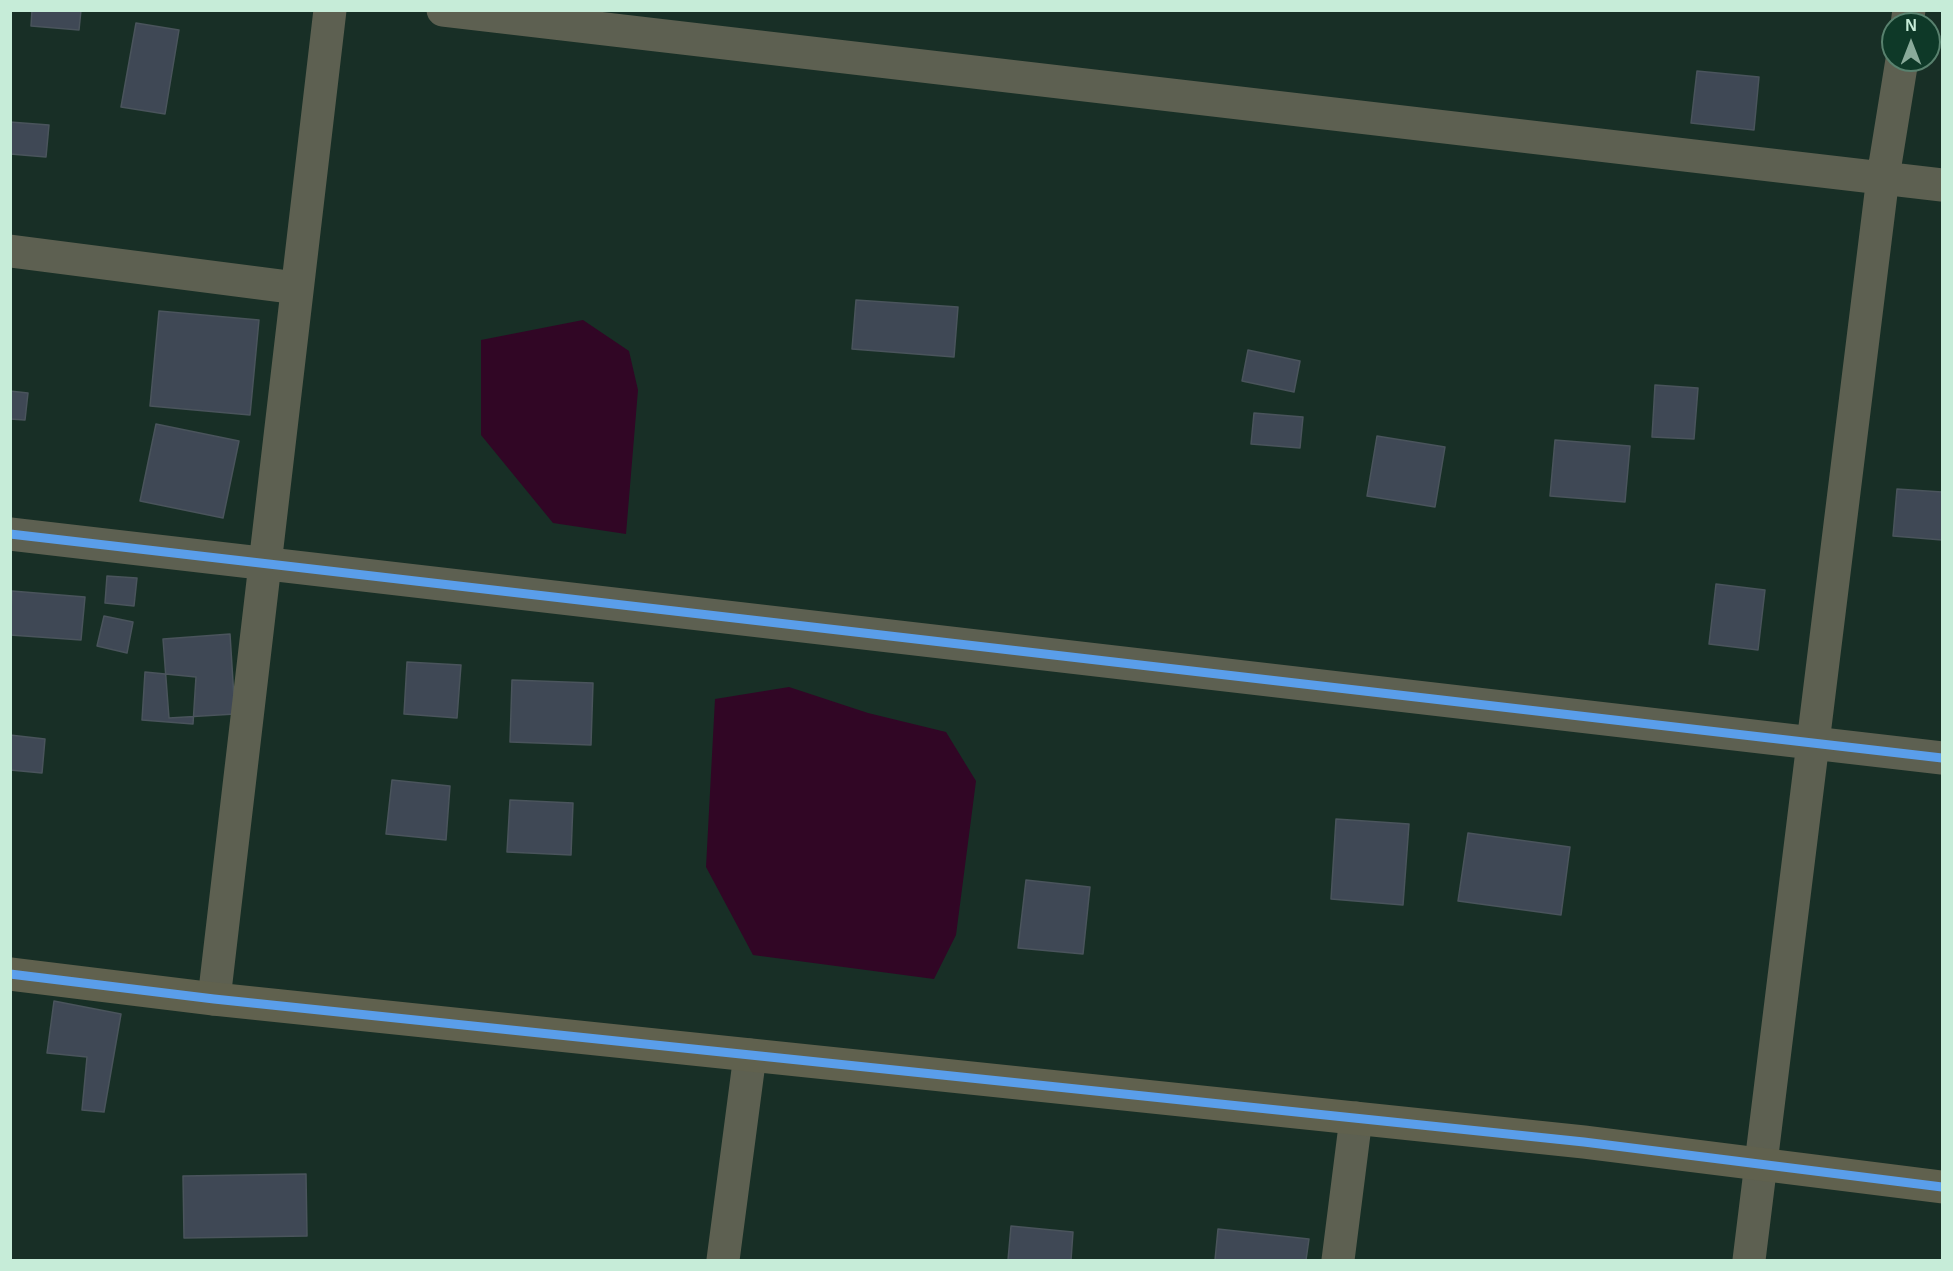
<!DOCTYPE html>
<style>
body{margin:0}
#map{position:relative;width:1953px;height:1271px;overflow:hidden;background:#182f26;font-family:Helvetica,sans-serif}
canvas{display:block}
.frame{position:absolute;inset:0;border:12px solid #c6ecd8;pointer-events:none}
.north{position:absolute;left:1881px;top:12px;width:60px;height:60px;box-sizing:border-box;background:#0e3928;border:2px solid #58816e;border-radius:50%;rotate:0deg;font-size:16px;font-weight:700;line-height:24px;text-align:center;color:#c6ecd8}
.north::after{content:'';display:block;margin:auto;width:21px;height:27px;background:#89aa9a;clip-path:polygon(50% 0,100% 100%,50% 72%,0 100%)}
</style>
<div id="map">
<canvas width="1953" height="1271"></canvas>
<div class="frame"></div>
<div class="north">N</div>
</div>
<script>
const context = document.querySelector('canvas').getContext('2d');
context.lineJoin = 'round';
function fillPath(path, color) { context.fillStyle = color; context.fill(path, 'evenodd'); }
function trace(path, color, width, dash) { context.strokeStyle = color; context.lineWidth = width; context.lineCap = dash ? 'butt' : 'round'; context.setLineDash(dash || []); context.stroke(path); }
const water = new Path2D(`
 M 583,320 L 629,351 L 638,390 L 626,534 L 553,523 L 481,435 L 481,340 Z
 M 789,687 L 868,713 L 946,732 L 976,781 L 956,935 L 934,979 L 753,955 L 706,867 L 715,699 Z`);
const building = new Path2D(`
 M 32,10 L 81,10 L 79,30 L 31,26 Z
 M 136,23 L 179,30 L 165,114 L 121,107 Z
 M 1697,71 L 1759,77 L 1754,130 L 1691,123 Z
 M 10,122 L 49,125 L 46,157 L 10,154 Z
 M 856,300 L 958,307 L 954,357 L 852,349 Z
 M 159,311 L 259,320 L 250,415 L 150,406 Z
 M 1248,350 L 1300,361 L 1294,392 L 1242,381 Z
 M 1655,385 L 1698,388 L 1694,439 L 1652,437 Z
 M 10,391 L 28,393 L 25,420 L 10,419 Z
 M 1254,413 L 1303,417 L 1300,448 L 1251,444 Z
 M 156,424 L 239,441 L 223,518 L 140,501 Z
 M 1377,436 L 1445,447 L 1435,507 L 1367,496 Z
 M 1555,440 L 1630,446 L 1625,502 L 1550,496 Z
 M 1897,489 L 1942,492 L 1942,540 L 1893,536 Z
 M 107,576 L 137,578 L 134,606 L 105,603 Z
 M 1716,584 L 1765,590 L 1758,650 L 1709,644 Z
 M 12,591 L 85,597 L 81,640 L 10,635 Z
 M 104,616 L 133,622 L 127,653 L 97,646 Z
 M 230,634 L 235,714 L 169,718 L 163,639 Z
 M 407,662 L 461,665 L 457,718 L 404,714 Z
 M 145,672 L 196,677 L 193,724 L 142,720 Z
 M 512,680 L 593,683 L 591,745 L 510,742 Z
 M 10,735 L 45,739 L 42,773 L 10,770 Z
 M 392,780 L 450,786 L 446,840 L 386,834 Z
 M 510,800 L 573,803 L 571,855 L 507,852 Z
 M 1336,819 L 1409,824 L 1403,905 L 1331,899 Z
 M 1468,833 L 1570,847 L 1561,915 L 1458,901 Z
 M 1026,880 L 1090,887 L 1083,954 L 1018,948 Z
 M 54,1001 L 121,1014 L 104,1112 L 82,1110 L 87,1057 L 47,1053 Z
 M 306,1174 L 307,1236 L 184,1238 L 183,1176 Z
 M 1011,1226 L 1073,1232 L 1071,1260 L 1008,1260 Z
 M 1218,1229 L 1309,1239 L 1306,1260 L 1215,1260 Z`);
const street = new Path2D(`
 M 443,10 L 1942,185
 M 1907,24 L 1909,10
 M 10,251 L 297,288
 M 10,534 L 1942,758
 M 214,999 L 330,10
 M 723,1260 L 750,1055
 M 1338,1260 L 1356,1118
 M 1749,1260 L 1883,177 L 1902,60`);
const secondary = new Path2D(`
 M 10,974 L 214,999 L 1584,1142 L 1942,1187`);
const cycleway = new Path2D(`
 M 10,534 L 1942,758
 M 10,974 L 214,999 L 1584,1142 L 1942,1187`);
fillPath(water, '#310625');
fillPath(building, '#3f4855');
trace(building, '#4a545c', 1.5);
trace(street, '#5d6051', 33);
trace(secondary, '#60614e', 33);
trace(cycleway, '#5a9eea', 9);
</script>
